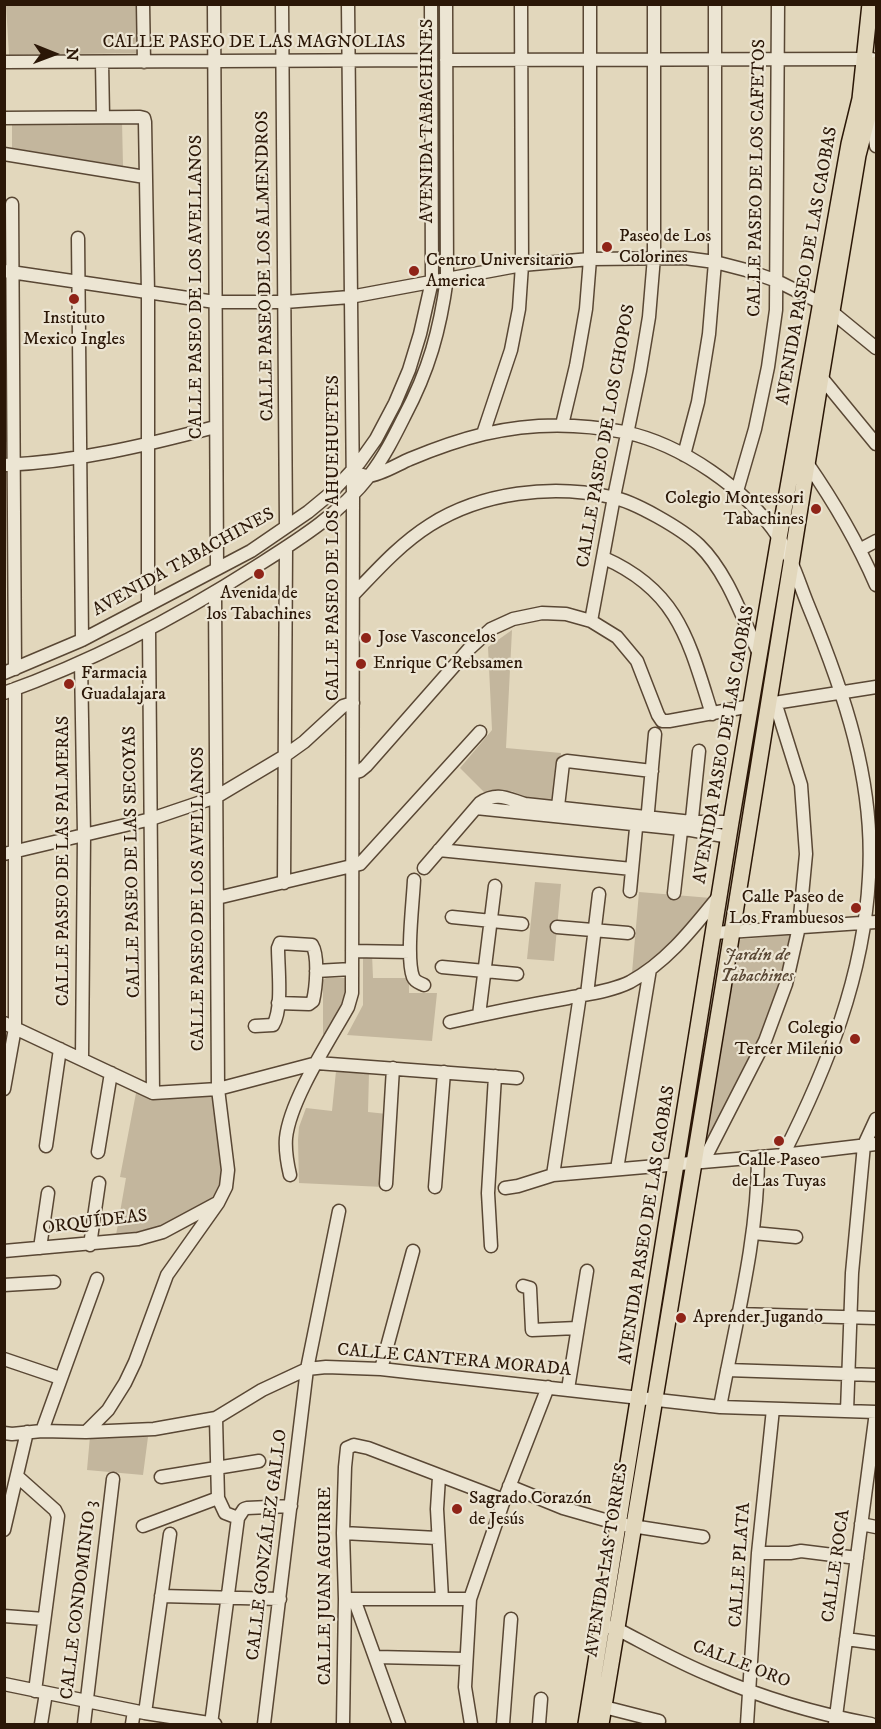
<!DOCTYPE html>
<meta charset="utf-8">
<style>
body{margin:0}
#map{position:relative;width:881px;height:1729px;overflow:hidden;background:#e2d7bc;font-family:"IM FELL DW Pica",serif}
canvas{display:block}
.frame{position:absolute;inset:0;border:6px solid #2b1707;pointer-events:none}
.north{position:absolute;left:24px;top:24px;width:60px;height:60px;-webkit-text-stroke:4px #ece5d3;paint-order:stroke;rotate:91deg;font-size:16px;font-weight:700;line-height:24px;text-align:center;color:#2b1707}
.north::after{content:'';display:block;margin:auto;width:21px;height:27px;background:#2b1707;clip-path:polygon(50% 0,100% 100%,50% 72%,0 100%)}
</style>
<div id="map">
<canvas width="881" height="1729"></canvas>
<div class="frame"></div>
<div class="north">N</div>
</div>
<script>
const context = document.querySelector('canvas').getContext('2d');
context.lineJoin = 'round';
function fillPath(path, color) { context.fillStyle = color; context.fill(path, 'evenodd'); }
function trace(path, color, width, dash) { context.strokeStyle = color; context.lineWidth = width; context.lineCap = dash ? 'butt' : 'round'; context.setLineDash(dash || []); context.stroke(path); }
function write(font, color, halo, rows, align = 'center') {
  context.font = font + ' "IM FELL DW Pica",serif'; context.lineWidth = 4.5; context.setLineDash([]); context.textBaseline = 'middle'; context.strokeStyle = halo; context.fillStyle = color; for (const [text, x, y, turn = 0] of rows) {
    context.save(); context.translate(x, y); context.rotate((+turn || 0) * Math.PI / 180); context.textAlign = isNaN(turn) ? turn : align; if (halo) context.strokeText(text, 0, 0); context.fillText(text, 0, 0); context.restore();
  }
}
const green = new Path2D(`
 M 6,5 L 140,5 L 141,53 L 9,55 Z
 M 122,121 L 123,166 L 12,148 L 12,122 Z
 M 512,630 L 506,748 L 561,753 L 556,803 L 539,802 L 511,791 L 487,795 L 460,768 L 492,730 L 488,647 Z
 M 535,882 L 561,884 L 554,961 L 527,959 Z
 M 639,892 L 711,898 L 668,946 L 632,973 Z
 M 791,935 L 781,983 L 762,1039 L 705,1152 L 698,1153 L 734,940 Z
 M 372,954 L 373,978 L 409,978 L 409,993 L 437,993 L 432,1041 L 347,1035 L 363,1005 L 363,955 Z
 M 326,978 L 347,978 L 350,993 L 330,1034 L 323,1034 L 323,980 Z
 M 336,1071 L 369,1073 L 368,1112 L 387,1114 L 383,1187 L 299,1183 L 298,1140 L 299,1127 L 306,1108 L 332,1111 Z
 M 136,1093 L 150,1097 L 216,1094 L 226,1172 L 216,1196 L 158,1229 L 116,1235 L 126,1178 L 120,1177 Z
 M 90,1436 L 148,1437 L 143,1475 L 87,1470 Z`);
const minor = new Path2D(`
 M 143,4 L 144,62
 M 214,4 L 217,568
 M 282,4 L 286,527
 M 446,60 L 872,59
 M 4,62 L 431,60
 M 102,62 L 103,117
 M 871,110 L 876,146
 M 4,118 L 140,117 L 144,118 L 145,122 L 148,293 L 148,605
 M 4,154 L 145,177
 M 12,204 L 15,669
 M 78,238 L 82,640
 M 4,271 L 215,302 L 285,302 L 350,297 L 522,265 L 590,259 L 685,258 L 715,262 L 746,270 L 777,281 L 821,303 L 876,348
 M 821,377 L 876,444
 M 562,425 L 576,366 L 586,309 L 590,259 L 590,4
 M 483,434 L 511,350 L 519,309 L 522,265 L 521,4
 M 684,455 L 698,402 L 709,334 L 715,262 L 715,4
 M 807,463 C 834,502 857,541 876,585
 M 4,465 C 76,462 147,445 215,427
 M 352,472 C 357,473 363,476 368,476 C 381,475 398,464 410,459 C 434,449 459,440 484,434 C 530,423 578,423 624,432 C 681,444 747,489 779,538 C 792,558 799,583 808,605 C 844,692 875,782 869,877 C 864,976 827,1068 783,1155
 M 737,491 L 755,429 L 768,367 L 776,310 L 778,4
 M 861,549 L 876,541
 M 604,558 C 679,591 689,642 712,714
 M 353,595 C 377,570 400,544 430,525 C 482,492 552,484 611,497 C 634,501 682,529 699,545 C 728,573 743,620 760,656
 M 591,621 L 614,497 L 640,371 L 649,317 L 654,257 L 654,4
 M 149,630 L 153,1093
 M 81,662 L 84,835 L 82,1059
 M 4,673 L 82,640 L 251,551 L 308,512 L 331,493 L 359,463 L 376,439 L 395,403 L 409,370 L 420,334 L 432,281 L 431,4
 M 4,693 C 94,661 177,617 257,566 C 298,540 339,515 370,475 C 384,457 394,437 404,417 C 429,370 440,330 447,278 L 446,4
 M 768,704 L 876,687
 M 353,773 L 360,771 L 366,766 L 469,649 L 491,629 L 513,619 L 542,613 L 566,614 L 591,621 L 617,637 L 637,661 L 658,715 L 662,721 L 669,721 L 751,706
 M 476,808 L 691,830 L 729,837
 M 557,815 L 563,763 L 567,761 L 652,771
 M 647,822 L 655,734
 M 691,828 L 699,751
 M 439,850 L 632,869
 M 4,854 L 151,819 L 216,797 L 283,757 L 304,742 L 343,706 L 353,703
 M 424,868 L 480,803 C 497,791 508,799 525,804 L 692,822 L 731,822
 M 414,880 C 413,902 406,958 413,977 C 415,982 420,983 424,985
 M 284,883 L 286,548
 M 630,891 L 637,818
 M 674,893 L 682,822
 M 217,898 L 360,864 L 480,732
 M 452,917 L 522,924
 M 557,927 L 628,933
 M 714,933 L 876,922
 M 352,951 L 410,952
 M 442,967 L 517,974
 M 316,971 L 352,969
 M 587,994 L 599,894
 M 479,1015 L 495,886
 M 450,1022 C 489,1013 529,1005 568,998 C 588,994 612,991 630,982 C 667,962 693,928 719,896
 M 4,1023 L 153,1093 L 218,1089 L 317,1063 L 517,1078
 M 255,1026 L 273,1025 C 283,1009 278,968 278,948 L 280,943 L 312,945 C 319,956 316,988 313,1001 L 309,1004 L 278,1003
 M 4,1089 L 15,1028 L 15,689
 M 46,1146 L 60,1049
 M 98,1152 L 111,1073
 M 703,1162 L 765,1041 L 786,984 L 799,927 L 806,854 L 801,785 L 775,702
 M 617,1169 L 650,969
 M 290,1175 C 287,1162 285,1150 286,1138 C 290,1100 329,1041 348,1007 L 352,993 L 353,495 L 348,4
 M 553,1175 L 580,995
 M 386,1184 L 393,1068
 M 435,1187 L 444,1072
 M 505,1188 L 518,1186 L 553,1175 L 783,1155 L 876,1144
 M 753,1233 L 796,1237
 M 90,1245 L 99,1183
 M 491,1246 L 488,1193 L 495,1076
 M 40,1248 L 48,1193
 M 4,1251 L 138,1239 L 163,1232 L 217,1203
 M 4,1285 L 54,1282
 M 523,1286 L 530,1288 L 532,1330 L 577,1328
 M 737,1314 L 876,1318
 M 4,1359 L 60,1378
 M 381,1369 L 413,1251
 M 727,1370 L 876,1375
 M 568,1389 L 587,1271
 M 720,1407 C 735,1325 758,1240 758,1157
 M 847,1411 L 852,1273 L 864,1145 L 876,1119
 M 216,1418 L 218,1498 L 225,1513 L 238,1518
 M 42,1431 L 97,1279
 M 86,1432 L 108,1410 L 125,1383 L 135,1362 L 167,1275 L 218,1203 L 226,1187 L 228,1170 L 218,1089 L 215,593
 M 4,1433 L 12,1434 L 42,1431 L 86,1432 L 154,1429 L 216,1418 L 262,1390 L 307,1369 L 326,1367 L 381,1369 L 720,1407 L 876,1412
 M 18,1477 L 55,1510 L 58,1516 L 35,1691
 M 161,1477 L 259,1461
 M 439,1477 L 437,1509 L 442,1599
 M 509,1486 L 563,1508 L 619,1524 L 703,1537
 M 861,1524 L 876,1527
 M 143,1526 L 218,1498
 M 4,1530 L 27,1432
 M 343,1533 L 437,1538
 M 758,1553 L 790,1553 L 801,1551 L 857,1558
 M 161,1596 L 280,1599
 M 348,1599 L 470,1599
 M 354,1599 L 399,1724
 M 4,1616 L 44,1619
 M 609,1627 L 617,1629 C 648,1645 679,1663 712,1676 C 763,1698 817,1714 871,1724
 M 846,1639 L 876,1643
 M 376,1657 L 465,1659
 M 4,1684 L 145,1713 L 215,1724
 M 604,1707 L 659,1721
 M 145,1713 L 170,1534
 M 41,1724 L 46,1693
 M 84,1724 L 113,1479
 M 132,1724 L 134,1711
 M 211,1724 L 238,1518 L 244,1509 L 247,1508 L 291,1506
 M 264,1724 L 307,1369 L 339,1211
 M 343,1724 L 345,1599 L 343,1533 L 345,1467 L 347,1448 L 354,1445 L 368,1448 L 504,1500
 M 471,1724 L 465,1687 L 470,1599 L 504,1500 L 548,1387
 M 503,1724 L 511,1619
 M 539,1724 L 541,1699
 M 747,1724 L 758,1553 L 773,1409
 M 835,1724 L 876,1412`);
const major = new Path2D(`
 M 586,1724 L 731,822 L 779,538 L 849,144 L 860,99 L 870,4
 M 601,1724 L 723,988 L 821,377 L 858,155 L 870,109 L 876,64`);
const markers = [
 [607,247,6,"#8f2418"],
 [414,271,6,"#8f2418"],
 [74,299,6,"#8f2418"],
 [816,509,6,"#8f2418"],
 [259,574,6,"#8f2418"],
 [366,638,6,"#8f2418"],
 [361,664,6,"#8f2418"],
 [69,684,6,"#8f2418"],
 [856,908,6,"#8f2418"],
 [855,1039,6,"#8f2418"],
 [779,1141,6,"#8f2418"],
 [681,1318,6,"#8f2418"],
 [457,1509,6,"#8f2418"]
];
const streetNames = [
 ["CALLE PASEO DE LAS MAGNOLIAS",254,43],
 ["AVENIDA TABACHINES",428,121,-90],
 ["CALLE PASEO DE LOS CAFETOS",758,178,-89],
 ["CALLE PASEO DE LOS ALMENDROS",266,266,-91],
 ["AVENIDA PASEO DE LAS CAOBAS",808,266,-80],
 ["CALLE PASEO DE LOS AVELLANOS",197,287,-90],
 ["CALLE PASEO DE LOS CHOPOS",607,436,-80],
 ["CALLE PASEO DE LOS AHUEHUETES",334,538,-90],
 ["AVENIDA TABACHINES",184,563,-29],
 ["AVENIDA PASEO DE LAS CAOBAS",725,745,-80],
 ["CALLE PASEO DE LAS PALMERAS",64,861,-90],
 ["CALLE PASEO DE LAS SECOYAS",133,862,-91],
 ["CALLE PASEO DE LOS AVELLANOS",199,899,-90],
 ["ORQUÍDEAS",95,1223,-7],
 ["AVENIDA PASEO DE LAS CAOBAS",648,1225,-81],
 ["CALLE CANTERA MORADA",454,1361,5],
 ["CALLE GONZÁLEZ GALLO",268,1545,-83],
 ["AVENIDA LAS TORRES",608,1560,-81],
 ["CALLE PLATA",741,1565,-86],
 ["CALLE ROCA",837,1566,-82],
 ["CALLE JUAN AGUIRRE",326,1586,-90],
 ["CALLE CONDOMINIO 3",80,1600,-83],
 ["CALLE ORO",741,1665,21]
];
const poiNames = [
 ["Paseo de Los",619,237],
 ["Colorines",619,258],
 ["Centro Universitario",426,261],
 ["America",426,282],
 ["Instituto",74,319,"center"],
 ["Mexico Ingles",74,340,"center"],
 ["Colegio Montessori",804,499,"right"],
 ["Tabachines",804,520,"right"],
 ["Avenida de",259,594,"center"],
 ["los Tabachines",259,615,"center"],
 ["Jose Vasconcelos",378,638],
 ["Enrique C Rebsamen",373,664],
 ["Farmacia",81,674],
 ["Guadalajara",81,695],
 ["Calle Paseo de",844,898,"right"],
 ["Los Frambuesos",844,919,"right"],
 ["Colegio",843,1029,"right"],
 ["Tercer Milenio",843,1050,"right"],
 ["Calle Paseo",779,1161,"center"],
 ["de Las Tuyas",779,1182,"center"],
 ["Aprender Jugando",693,1318],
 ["Sagrado Corazón",469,1499],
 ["de Jesús",469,1520]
];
const parkNames = [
 ["Jardín de",757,956],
 ["Tabachines",757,977]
];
fillPath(green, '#c3b69d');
trace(minor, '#594734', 15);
trace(major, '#2b1707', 18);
trace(minor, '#ece5d3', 12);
trace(major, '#e2d7bc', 15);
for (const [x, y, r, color] of markers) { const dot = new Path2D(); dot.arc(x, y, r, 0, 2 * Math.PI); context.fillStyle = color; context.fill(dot); trace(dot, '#ece5d3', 2); }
write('18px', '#2b1707', '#ece5d3', streetNames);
write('18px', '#2b1707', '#ece5d3', poiNames, 'left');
write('italic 18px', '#594734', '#ece5d3', parkNames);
</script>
